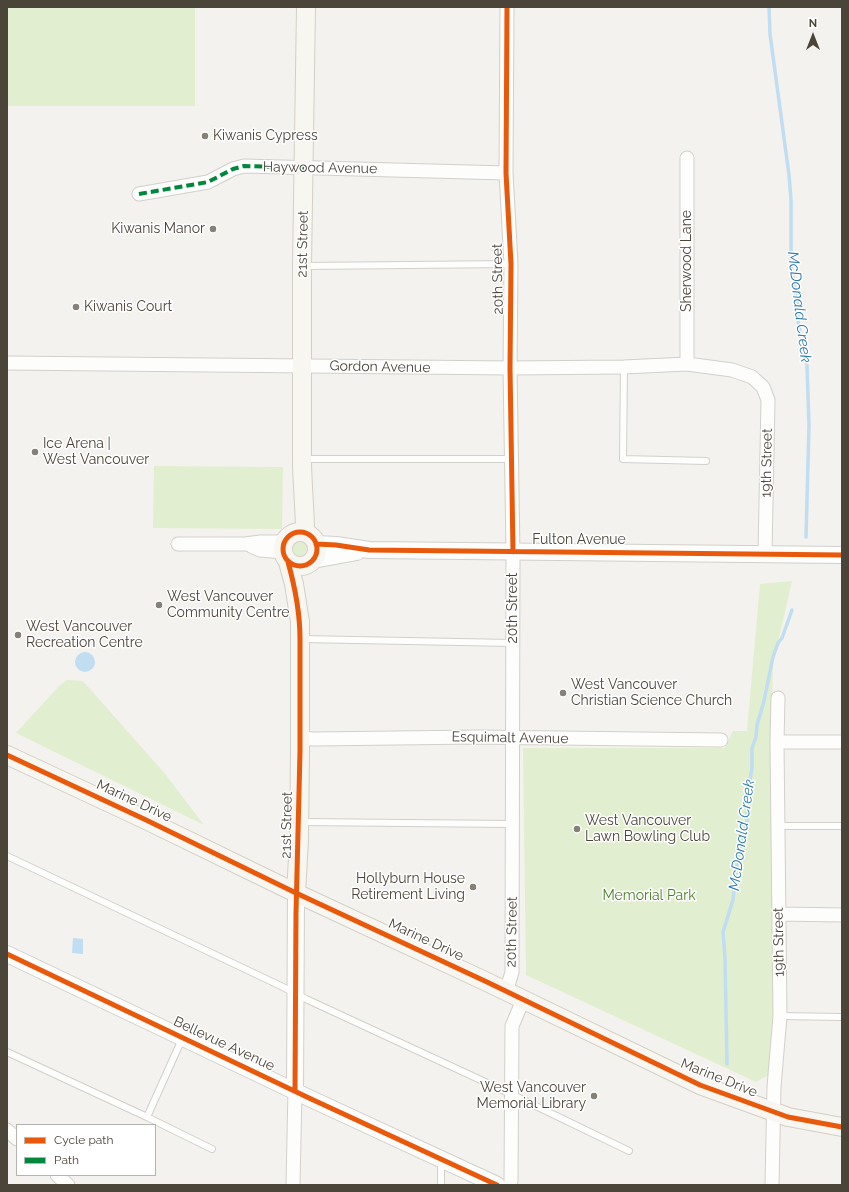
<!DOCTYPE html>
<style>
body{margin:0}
#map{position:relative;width:849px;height:1192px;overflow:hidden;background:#f4f2ee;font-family:Raleway,sans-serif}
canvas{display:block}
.frame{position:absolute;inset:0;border:8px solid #4b4439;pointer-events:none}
.legend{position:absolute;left:16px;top:1124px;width:140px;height:52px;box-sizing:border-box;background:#fff;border:1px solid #b7b4b0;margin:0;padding:5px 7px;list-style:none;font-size:12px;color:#4b4439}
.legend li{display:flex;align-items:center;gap:8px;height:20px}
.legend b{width:20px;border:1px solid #b7b4b0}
.north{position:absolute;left:793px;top:16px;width:40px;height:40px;-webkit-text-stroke:3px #fff;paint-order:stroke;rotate:0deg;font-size:11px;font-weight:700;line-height:16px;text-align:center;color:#4b4439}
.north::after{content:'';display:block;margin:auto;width:14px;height:18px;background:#4b4439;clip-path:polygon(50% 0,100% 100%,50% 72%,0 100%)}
</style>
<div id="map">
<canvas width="849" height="1192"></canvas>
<div class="frame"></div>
<ul class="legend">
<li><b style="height:5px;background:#e8590c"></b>Cycle path</li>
<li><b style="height:5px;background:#00873e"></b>Path</li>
</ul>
<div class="north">N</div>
</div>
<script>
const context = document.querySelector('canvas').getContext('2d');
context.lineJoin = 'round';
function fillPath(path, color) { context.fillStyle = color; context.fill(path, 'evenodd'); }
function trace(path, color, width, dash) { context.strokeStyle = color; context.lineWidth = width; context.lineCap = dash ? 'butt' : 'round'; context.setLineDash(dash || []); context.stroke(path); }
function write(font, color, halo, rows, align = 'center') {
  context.font = font + ' Raleway,sans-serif'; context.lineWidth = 3; context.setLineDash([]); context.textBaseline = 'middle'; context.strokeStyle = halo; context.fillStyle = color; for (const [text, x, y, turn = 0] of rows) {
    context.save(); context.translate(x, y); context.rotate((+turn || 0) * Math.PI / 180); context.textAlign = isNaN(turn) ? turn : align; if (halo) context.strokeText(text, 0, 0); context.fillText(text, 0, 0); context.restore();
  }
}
const green = new Path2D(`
 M 7,7 L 195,7 L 195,106 L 7,106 Z
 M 154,466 L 283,467 L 282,529 L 153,528 Z
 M293 549a7 7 0 1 1 14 0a7 7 0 1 1-14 0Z
 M 792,581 L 773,664 L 771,748 L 774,1072 L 756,1082 L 526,975 L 523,748 L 725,748 L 733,731 L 747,731 L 760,584 Z
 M 67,680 L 83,681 L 166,775 L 204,825 L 16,733 L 60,685 Z`);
const water = new Path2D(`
 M75 662a10 10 0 1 1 20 0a10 10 0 1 1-20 0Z
 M 73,938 L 83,939 L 83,954 L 72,953 Z`);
const stream = new Path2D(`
 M 769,7 L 770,34 L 789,175 L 791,200 L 791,265 L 798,307 L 798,321 L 807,365 L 809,426 L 806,537
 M 727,1064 L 725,958 L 723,932 L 733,900 L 738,856 L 747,821 L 747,800 L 752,767 L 752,748 L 756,737 L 757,725 L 764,701 L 773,657 L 778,643 L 782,638 L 792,610`);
const service = new Path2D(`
 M 304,266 L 511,264
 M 624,367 L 623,459 L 706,461
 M 303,459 L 511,459
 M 302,639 L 512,643
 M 301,822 L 512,824
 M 778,826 L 842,826
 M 7,856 L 283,987 L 306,999 L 511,1094 L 629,1151
 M 780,1016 L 842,1017
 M 7,1052 L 147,1117 L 212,1149
 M 147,1117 L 182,1039
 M 441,1185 L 441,1160`);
const minor = new Path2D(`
 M 687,158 L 687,364
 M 139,194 L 208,182 L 233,169 L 244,166 L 506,173
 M 7,363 L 510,368 L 624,367 L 687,364 L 732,370 L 752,377 L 763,387 L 768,400 L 765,554
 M 178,544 L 245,544 L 261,542 L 284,542
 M 251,546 L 260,550 L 283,552
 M 300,738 L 313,739 L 478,737 L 721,740
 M 777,742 L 842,742
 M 779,914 L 842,915
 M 506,992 L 512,972 L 513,552 L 510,368 L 511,264 L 506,173 L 507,7
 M 7,1130 L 17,1139
 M 57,1175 L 68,1185
 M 293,1185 L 295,1090
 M 510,1185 L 511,1181 L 512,1026 L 523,1000
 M 772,1185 L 774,1087 L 780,1016 L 777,742 L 778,698`);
const tertiary = new Path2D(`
 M 316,544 L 336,545 L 369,550 L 842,555
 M 313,560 L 357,552
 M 7,954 L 309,1098 L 497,1185
 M 295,1090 L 296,893`);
const secondary = new Path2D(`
 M283 549a17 17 0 1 1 34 0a17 17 0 1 1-34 0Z
 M 305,533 C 305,508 302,483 302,459 L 302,266 L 306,7
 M 288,562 L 294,584 L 300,622 L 300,752 L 299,840 L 296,893
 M 7,755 L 144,819 L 296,893 L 487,982 L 700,1085 L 788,1117 L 842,1127`);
const quiet = new Path2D(`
 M 139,194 L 208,182 L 233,169 L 244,166 L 304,168`);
const cycleway = new Path2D(`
 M 507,7 L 506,173 L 511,264 L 510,368 L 513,552
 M283 549a17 17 0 1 1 34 0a17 17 0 1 1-34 0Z
 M 316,544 L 336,545 L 369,550 L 842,555
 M 288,562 C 295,587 300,613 300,639 L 300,752 L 296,913 L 295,1090
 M 7,755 L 144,819 L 296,893 L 487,982 L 700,1085 L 788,1117 L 842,1127
 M 7,954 L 309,1098 L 497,1185`);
const markers = [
 [205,136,4,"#868178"],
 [213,229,4,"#868178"],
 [76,307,4,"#868178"],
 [35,452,4,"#868178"],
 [159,605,4,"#868178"],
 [18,635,4,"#868178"],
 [563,693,4,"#868178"],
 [577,829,4,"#868178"],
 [473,887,4,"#868178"],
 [594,1096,4,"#868178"]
];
const poiNames = [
 ["Kiwanis Cypress",213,136],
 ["Kiwanis Manor",205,229,"right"],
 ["Kiwanis Court",84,307],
 ["Ice Arena |",43,444],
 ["West Vancouver",43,460],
 ["West Vancouver",167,597],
 ["Community Centre",167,613],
 ["West Vancouver",26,627],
 ["Recreation Centre",26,643],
 ["West Vancouver",571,685],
 ["Christian Science Church",571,701],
 ["West Vancouver",585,821],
 ["Lawn Bowling Club",585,837],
 ["Hollyburn House",465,879,"right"],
 ["Retirement Living",465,895,"right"],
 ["West Vancouver",586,1088,"right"],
 ["Memorial Library",586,1104,"right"]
];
const streetNames = [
 ["Haywood Avenue",320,168,1],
 ["21st Street",303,244,-89],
 ["Sherwood Lane",687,261,-90],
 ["20th Street",498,279,-91],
 ["Gordon Avenue",380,367,1],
 ["19th Street",767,463,-89],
 ["Fulton Avenue",579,540],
 ["20th Street",513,608,-90],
 ["Esquimalt Avenue",510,738,1],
 ["Marine Drive",134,801,25],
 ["21st Street",287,825,-89],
 ["20th Street",512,932,-89],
 ["Marine Drive",426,940,25],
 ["19th Street",779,942,-91],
 ["Bellevue Avenue",224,1044,25],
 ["Marine Drive",719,1078,22]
];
const parkNames = [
 ["Memorial Park",649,896]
];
const waterNames = [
 ["McDonald Creek",799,307,83],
 ["McDonald Creek",742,835,-82]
];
fillPath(green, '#e1eecf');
fillPath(water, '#c0ddf1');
trace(stream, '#c0ddf1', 3.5);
trace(service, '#d2d0cb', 8);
trace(minor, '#d2d0cb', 15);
trace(tertiary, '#d2d0cb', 18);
trace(secondary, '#d3cfc5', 20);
trace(service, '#fdfdfc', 6);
trace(minor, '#fdfdfc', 13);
trace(tertiary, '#fdfdfc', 16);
trace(secondary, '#f7f6f1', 18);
trace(quiet, '#00873e', 4, [8, 4]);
trace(cycleway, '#e8590c', 5);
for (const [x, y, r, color] of markers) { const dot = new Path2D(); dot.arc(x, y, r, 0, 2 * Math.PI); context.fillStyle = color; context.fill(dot); trace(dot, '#fff', 1.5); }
write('14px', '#4b4439', '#fff', poiNames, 'left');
write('14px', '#4b4439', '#fff', streetNames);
write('14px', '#4a7f2a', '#fff', parkNames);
write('italic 15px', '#2e7ab2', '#fff', waterNames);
</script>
